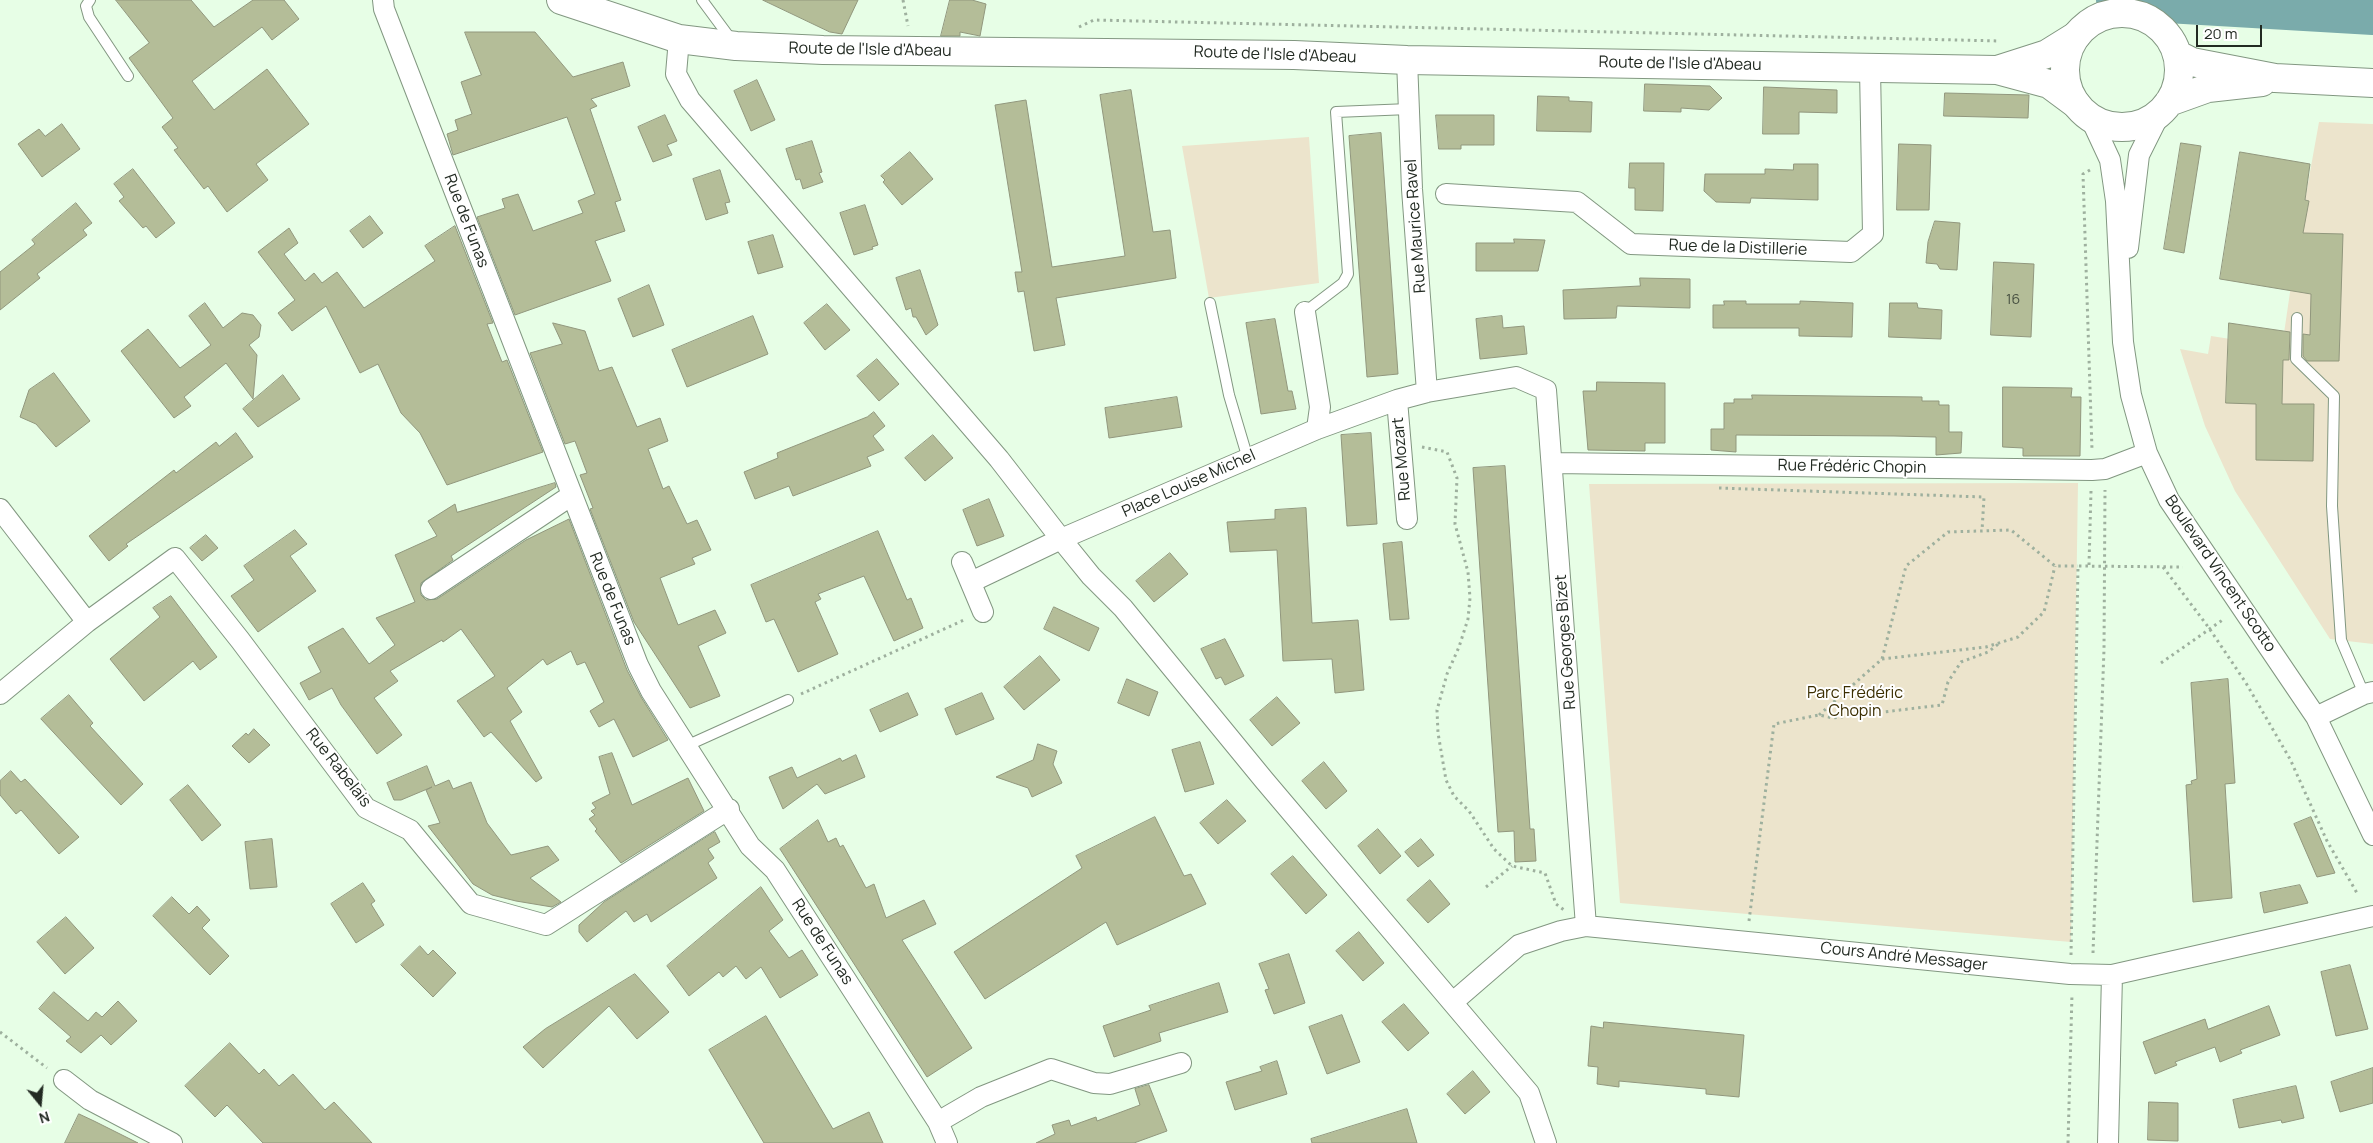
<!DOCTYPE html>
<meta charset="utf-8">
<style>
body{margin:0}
#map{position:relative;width:2373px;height:1143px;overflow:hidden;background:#e7fee6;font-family:Manrope,sans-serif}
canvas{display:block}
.north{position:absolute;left:15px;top:1078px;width:50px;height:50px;-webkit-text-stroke:4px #fff;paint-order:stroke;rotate:163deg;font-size:14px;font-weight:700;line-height:20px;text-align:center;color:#222a22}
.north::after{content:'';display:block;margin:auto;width:18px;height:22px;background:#222a22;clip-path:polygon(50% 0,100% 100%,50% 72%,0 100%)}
.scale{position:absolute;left:2196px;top:25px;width:66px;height:22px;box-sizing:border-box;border:2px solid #222a22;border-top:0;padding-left:6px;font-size:15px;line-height:18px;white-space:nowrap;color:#222a22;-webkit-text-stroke:4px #fff;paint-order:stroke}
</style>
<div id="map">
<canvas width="2373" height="1143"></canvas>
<div class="north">N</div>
<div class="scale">20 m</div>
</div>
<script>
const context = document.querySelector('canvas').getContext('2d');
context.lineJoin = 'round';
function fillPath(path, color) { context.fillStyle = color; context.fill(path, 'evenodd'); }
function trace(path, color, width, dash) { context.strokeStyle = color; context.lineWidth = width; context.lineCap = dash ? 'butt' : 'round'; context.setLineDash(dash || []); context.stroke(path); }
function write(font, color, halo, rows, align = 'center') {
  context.font = font + ' Manrope,sans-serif'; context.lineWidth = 4; context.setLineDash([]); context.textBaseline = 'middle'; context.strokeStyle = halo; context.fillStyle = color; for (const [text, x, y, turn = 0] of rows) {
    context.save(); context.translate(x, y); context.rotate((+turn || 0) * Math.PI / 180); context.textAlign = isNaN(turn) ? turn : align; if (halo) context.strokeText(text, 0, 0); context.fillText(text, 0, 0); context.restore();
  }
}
const green = new Path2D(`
 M 2319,122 L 2373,124 L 2373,644 L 2330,639 L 2235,491 L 2205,426 L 2180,349 L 2208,354 L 2211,336 L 2282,347 L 2295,258 L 2309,201 L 2305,200 Z
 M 1309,137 L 1319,283 L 1209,298 L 1182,146 Z
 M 2078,483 L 2071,942 L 1620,903 L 1589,484 Z`);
const river = new Path2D(`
 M 2116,0 L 2373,15`);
const building = new Path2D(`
 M 116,0 L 191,0 L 214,27 L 253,0 L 284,0 L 299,19 L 272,40 L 262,27 L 192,81 L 214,110 L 267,69 L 309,124 L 256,164 L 268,180 L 227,212 L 208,186 L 204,189 L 174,150 L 178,148 L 162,127 L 173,118 L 129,58 L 149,43 Z
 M 763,0 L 858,0 L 842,34 L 830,32 Z
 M 950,0 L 972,0 L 986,4 L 980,36 L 960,32 L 960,36 L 941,36 Z
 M 465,32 L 535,32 L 573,77 L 623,62 L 630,86 L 591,99 L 597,106 L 590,109 L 621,200 L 615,202 L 625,231 L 595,241 L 611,281 L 515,315 L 477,217 L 505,208 L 502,199 L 518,194 L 533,231 L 583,213 L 578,201 L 595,194 L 567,117 L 453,155 L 447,134 L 458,130 L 455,120 L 472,114 L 461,82 L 481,75 Z
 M 757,80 L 775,120 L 751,131 L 734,91 Z
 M 1645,84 L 1710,86 L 1722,98 L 1709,110 L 1681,108 L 1681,112 L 1644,111 Z
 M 1764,87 L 1837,90 L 1837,113 L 1799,112 L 1799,134 L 1763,134 Z
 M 1131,90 L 1153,232 L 1170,230 L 1176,278 L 1056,298 L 1065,345 L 1034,351 L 1024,291 L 1018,292 L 1015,272 L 1022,272 L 995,105 L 1026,100 L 1052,267 L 1125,256 L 1100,95 Z
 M 1945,93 L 2029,95 L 2028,118 L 1944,116 Z
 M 1538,96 L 1569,97 L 1569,101 L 1592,102 L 1591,132 L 1537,131 Z
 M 665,115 L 677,141 L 667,145 L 672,155 L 653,162 L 638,127 Z
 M 1436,115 L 1494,115 L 1494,145 L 1461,145 L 1461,149 L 1439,149 Z
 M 62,124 L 80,149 L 42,177 L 18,144 L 39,129 L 45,136 Z
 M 1381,133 L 1398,374 L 1367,377 L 1349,136 Z
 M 812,141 L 822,172 L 819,173 L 823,182 L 803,189 L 800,179 L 796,180 L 786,149 Z
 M 2181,143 L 2201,146 L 2184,253 L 2164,249 Z
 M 1899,144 L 1931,145 L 1929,210 L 1897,210 Z
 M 910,152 L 933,179 L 902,205 L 883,182 L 885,180 L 881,176 Z
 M 2240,152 L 2310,164 L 2305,200 L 2309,201 L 2303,233 L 2343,234 L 2339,361 L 2307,361 L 2303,356 L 2303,334 L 2310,335 L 2311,294 L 2220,279 Z
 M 1630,163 L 1664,163 L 1663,211 L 1635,210 L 1635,188 L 1629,188 Z
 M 1794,164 L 1818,164 L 1818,200 L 1751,198 L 1750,203 L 1716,202 L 1704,191 L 1705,174 L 1765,174 L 1765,169 L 1793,170 Z
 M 133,169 L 175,223 L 156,238 L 146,226 L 143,228 L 119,201 L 124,197 L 114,184 Z
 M 720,170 L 730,202 L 725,203 L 728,213 L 706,220 L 693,179 Z
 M 76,203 L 92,223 L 83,230 L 87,235 L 37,274 L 40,278 L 0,310 L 0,272 L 35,244 L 32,240 Z
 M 865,205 L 878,245 L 872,247 L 873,249 L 854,255 L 840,213 Z
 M 370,216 L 383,233 L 363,248 L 350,231 Z
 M 1935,221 L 1960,223 L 1957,270 L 1940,269 L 1937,264 L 1926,263 L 1928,242 Z
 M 455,226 L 493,323 L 487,324 L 502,362 L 507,360 L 543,452 L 447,485 L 420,433 L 401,413 L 378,364 L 360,373 L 326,306 L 292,331 L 278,313 L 295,300 L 258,252 L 289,228 L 298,243 L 284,254 L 305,281 L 314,273 L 322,283 L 337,272 L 364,308 L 435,261 L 425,246 Z
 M 773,235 L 783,267 L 758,274 L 748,242 Z
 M 1514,239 L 1545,240 L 1538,271 L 1476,271 L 1476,243 L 1514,243 Z
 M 1994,262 L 2034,264 L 2031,337 L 1991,335 Z
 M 920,270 L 938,325 L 926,335 L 916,317 L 913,317 L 911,308 L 906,310 L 896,278 Z
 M 1640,278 L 1690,279 L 1690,308 L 1617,306 L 1616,318 L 1564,319 L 1563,290 L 1640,286 Z
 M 649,285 L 664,325 L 633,337 L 618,299 Z
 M 1724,301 L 1746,301 L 1746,304 L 1800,304 L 1800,301 L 1853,303 L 1852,337 L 1799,336 L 1799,328 L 1713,328 L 1713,305 L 1724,305 Z
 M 205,303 L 223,328 L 242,313 L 253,315 L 261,325 L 259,337 L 249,345 L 257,355 L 253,399 L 226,363 L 184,397 L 191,406 L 174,418 L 121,351 L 148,329 L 180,368 L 211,345 L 189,316 Z
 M 1890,303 L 1917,303 L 1918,308 L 1942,310 L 1941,339 L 1889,337 Z
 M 827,304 L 850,330 L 825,350 L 804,323 Z
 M 753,316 L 768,354 L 687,387 L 672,350 Z
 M 1502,316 L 1503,328 L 1524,326 L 1527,354 L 1480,359 L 1476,319 Z
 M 1275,319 L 1288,391 L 1292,391 L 1296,409 L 1261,414 L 1246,323 Z
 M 553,323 L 585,331 L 599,371 L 612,367 L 637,427 L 660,418 L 668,441 L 648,449 L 663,489 L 669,486 L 687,524 L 697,520 L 711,550 L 692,558 L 695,564 L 660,578 L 678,625 L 715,610 L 726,633 L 698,646 L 720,696 L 690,708 L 634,622 L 590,509 L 593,508 L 580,475 L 587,473 L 575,441 L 565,444 L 530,353 L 562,344 Z
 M 2229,323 L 2290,332 L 2289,360 L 2283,360 L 2282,404 L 2314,404 L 2313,461 L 2256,460 L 2256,404 L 2226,403 Z
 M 877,359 L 899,384 L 879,401 L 857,376 Z
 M 54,373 L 90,421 L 56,447 L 36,424 L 20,417 L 29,390 Z
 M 283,375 L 300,399 L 258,427 L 243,409 Z
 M 1597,382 L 1665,383 L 1665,443 L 1645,443 L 1645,451 L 1588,450 L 1583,391 L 1596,391 Z
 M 2003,387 L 2072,388 L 2071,397 L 2081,397 L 2080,456 L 2023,456 L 2023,448 L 2003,447 Z
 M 1752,395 L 1922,397 L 1922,401 L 1939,401 L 1939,405 L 1949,405 L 1949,432 L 1962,432 L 1961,453 L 1936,455 L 1936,437 L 1894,436 L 1736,435 L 1736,452 L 1711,450 L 1711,429 L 1724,429 L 1724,403 L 1734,403 L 1734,399 L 1752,399 Z
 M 1177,397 L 1182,427 L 1109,438 L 1105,408 Z
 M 874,412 L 885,426 L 873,436 L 884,450 L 867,457 L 871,466 L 793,496 L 789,486 L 755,499 L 744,472 L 778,458 L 777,453 L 867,417 Z
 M 236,433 L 253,457 L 126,544 L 128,546 L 109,561 L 89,536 L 174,470 L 176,473 L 216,442 L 219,446 Z
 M 1371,433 L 1377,524 L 1347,526 L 1341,435 Z
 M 933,435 L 953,458 L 925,481 L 905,458 Z
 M 1505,466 L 1530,829 L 1534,829 L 1536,861 L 1515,862 L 1514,831 L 1498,832 L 1473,468 Z
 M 555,483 L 556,487 L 451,556 L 453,560 L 421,583 L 421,595 L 426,600 L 437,599 L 526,540 L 569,519 L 627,670 L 641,697 L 668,740 L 633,757 L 614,719 L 599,727 L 590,711 L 604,702 L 585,662 L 577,665 L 571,651 L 547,665 L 543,659 L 507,688 L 522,712 L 510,721 L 542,778 L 536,782 L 491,732 L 484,737 L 457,701 L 495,676 L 461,629 L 443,642 L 442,640 L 390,671 L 398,681 L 374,698 L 402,735 L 377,754 L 341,705 L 332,688 L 309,700 L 300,683 L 321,672 L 308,647 L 343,628 L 369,664 L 395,645 L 376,618 L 415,602 L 395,555 L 437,536 L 428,521 L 455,504 L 457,512 Z
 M 989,499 L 1004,536 L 977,546 L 963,510 Z
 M 1306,508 L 1312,623 L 1358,620 L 1364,690 L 1335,693 L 1332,659 L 1283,661 L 1277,550 L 1230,552 L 1227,522 L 1275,519 L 1275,510 Z
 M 295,530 L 307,544 L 290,556 L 316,591 L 258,632 L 231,596 L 254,580 L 244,566 Z
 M 878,531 L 907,600 L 911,598 L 923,628 L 894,641 L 864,576 L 818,594 L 821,599 L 815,602 L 838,654 L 798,672 L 774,619 L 766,622 L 751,585 Z
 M 206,535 L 218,548 L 202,561 L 190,548 Z
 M 1402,542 L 1409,619 L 1390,620 L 1383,544 Z
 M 1170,553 L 1188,574 L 1154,602 L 1136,581 Z
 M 171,596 L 217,657 L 200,670 L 193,661 L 144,701 L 110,659 L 160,617 L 153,608 Z
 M 1054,607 L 1099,628 L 1089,651 L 1044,629 Z
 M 1225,639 L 1244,676 L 1225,685 L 1221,677 L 1216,679 L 1201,649 Z
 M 1040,656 L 1060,680 L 1024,710 L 1004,687 Z
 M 1127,679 L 1158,692 L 1149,716 L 1118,703 Z
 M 2228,679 L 2235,783 L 2225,784 L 2232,898 L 2193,902 L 2186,785 L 2192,784 L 2191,781 L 2197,779 L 2191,683 Z
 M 908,693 L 918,715 L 880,732 L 870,710 Z
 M 982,693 L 994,719 L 956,735 L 945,709 Z
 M 69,695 L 93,723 L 90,726 L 143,784 L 121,805 L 41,719 Z
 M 1277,697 L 1300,723 L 1272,746 L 1250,720 Z
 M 254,729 L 270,745 L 249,763 L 232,746 L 246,733 L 248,735 Z
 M 1200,742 L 1214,784 L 1185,792 L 1172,750 Z
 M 1038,744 L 1057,751 L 1053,764 L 1062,783 L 1032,797 L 1028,788 L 996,777 L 1033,760 Z
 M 612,753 L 632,805 L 688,778 L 704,811 L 621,863 L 595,831 L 597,829 L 589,819 L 595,815 L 591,811 L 596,808 L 592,803 L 610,794 L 599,757 Z
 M 856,755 L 865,777 L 825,794 L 817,784 L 783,809 L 769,777 L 792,767 L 797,778 L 834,761 L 840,758 L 842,761 Z
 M 1324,762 L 1347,791 L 1326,809 L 1302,781 Z
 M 427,766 L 435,786 L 449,780 L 453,789 L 471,782 L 487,823 L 511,855 L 548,846 L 559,860 L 530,878 L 561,902 L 552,907 L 516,901 L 492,895 L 473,884 L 428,826 L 440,823 L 426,790 L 432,787 L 401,800 L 394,800 L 387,783 Z
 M 11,771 L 21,782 L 25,779 L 79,837 L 59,854 L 21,810 L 16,814 L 0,795 L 0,781 Z
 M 188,785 L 221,825 L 202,841 L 170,800 Z
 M 1227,800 L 1246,821 L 1218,844 L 1200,823 Z
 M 1155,817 L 1184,876 L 1191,874 L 1206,904 L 1117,945 L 1106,922 L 985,999 L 954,952 L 1082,868 L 1076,856 Z
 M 2311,817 L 2335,873 L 2317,877 L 2294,824 Z
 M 818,820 L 828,842 L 836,838 L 840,847 L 843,845 L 866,888 L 874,884 L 886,918 L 924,900 L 936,924 L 902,940 L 972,1048 L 927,1077 L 780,849 Z
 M 1378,829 L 1401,856 L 1380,874 L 1358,846 Z
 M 715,832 L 720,842 L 708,849 L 714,858 L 708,863 L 717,878 L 651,922 L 647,914 L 634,922 L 626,911 L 587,942 L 579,932 L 579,925 L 604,902 Z
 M 272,839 L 277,887 L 250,889 L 245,842 Z
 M 1421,839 L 1434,855 L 1418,867 L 1405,852 Z
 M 1293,856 L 1327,895 L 1306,914 L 1271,874 Z
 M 1430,880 L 1450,904 L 1428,923 L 1407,900 Z
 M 363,883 L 375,901 L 371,904 L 384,925 L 356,943 L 331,904 Z
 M 2300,885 L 2308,903 L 2264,913 L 2260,893 Z
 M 761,887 L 783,920 L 769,931 L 789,958 L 802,950 L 818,975 L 780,998 L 761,967 L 746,979 L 736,966 L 723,977 L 719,972 L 689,996 L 667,966 Z
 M 172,897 L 189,914 L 197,906 L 210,920 L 202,928 L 229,956 L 210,975 L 153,916 Z
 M 66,917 L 94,948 L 65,974 L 37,942 Z
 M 1359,932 L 1384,963 L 1363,981 L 1336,951 Z
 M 420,946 L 428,955 L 433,950 L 456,973 L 433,997 L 401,965 Z
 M 1289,954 L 1305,1003 L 1274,1014 L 1265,990 L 1269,989 L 1259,964 Z
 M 2350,965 L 2368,1029 L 2336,1036 L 2321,972 Z
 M 635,974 L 669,1012 L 637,1039 L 609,1006 L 543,1068 L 523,1047 L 545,1029 Z
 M 1219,983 L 1228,1012 L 1159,1033 L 1161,1041 L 1114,1057 L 1103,1026 L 1151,1010 L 1149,1006 Z
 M 54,992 L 88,1021 L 96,1012 L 102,1017 L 118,1001 L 137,1021 L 111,1045 L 101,1035 L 81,1053 L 66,1041 L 71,1037 L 39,1009 Z
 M 1404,1004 L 1429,1033 L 1408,1051 L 1382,1022 Z
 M 2269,1006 L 2280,1035 L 2240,1050 L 2242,1053 L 2220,1062 L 2215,1047 L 2175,1062 L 2177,1065 L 2155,1074 L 2143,1042 L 2205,1019 L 2208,1029 Z
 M 1342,1015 L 1360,1062 L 1327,1074 L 1309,1027 Z
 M 766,1016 L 833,1129 L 869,1112 L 883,1143 L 764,1143 L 709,1050 Z
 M 1604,1022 L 1744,1035 L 1739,1097 L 1706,1094 L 1706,1089 L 1619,1081 L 1619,1087 L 1597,1084 L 1598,1067 L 1588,1066 L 1591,1026 L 1603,1028 Z
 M 230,1043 L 259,1074 L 264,1069 L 279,1086 L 293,1074 L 325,1110 L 334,1102 L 372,1143 L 263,1143 L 227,1105 L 215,1117 L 185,1086 Z
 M 1277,1061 L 1287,1094 L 1235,1110 L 1226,1082 L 1262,1071 L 1260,1067 Z
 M 2373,1068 L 2373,1103 L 2340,1112 L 2331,1082 Z
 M 1473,1071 L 1490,1092 L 1465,1114 L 1447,1094 Z
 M 1149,1085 L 1167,1131 L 1134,1143 L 1036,1143 L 1055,1134 L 1052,1125 L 1069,1120 L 1071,1126 L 1096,1117 L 1097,1121 L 1140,1105 L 1135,1089 Z
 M 2296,1086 L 2304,1118 L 2282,1123 L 2281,1120 L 2239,1128 L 2233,1100 Z
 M 2149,1102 L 2178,1103 L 2178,1141 L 2148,1140 Z
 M 1407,1109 L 1417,1143 L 1312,1143 L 1311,1139 Z
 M 79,1114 L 94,1121 L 138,1143 L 65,1143 Z`);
const path = new Path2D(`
 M 903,0 L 908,26
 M 1079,27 L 1094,20 L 2000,41
 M 2090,170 L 2083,174 L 2092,450
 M 1422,447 L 1447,452 L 1457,478 L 1455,524 L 1468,572 L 1470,598 L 1468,619 L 1459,647 L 1447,674 L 1437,710 L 1438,733 L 1446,780 L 1454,796 L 1469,811 L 1494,849 L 1512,866 L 1545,873 L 1556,904 L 1564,910
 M 1719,488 L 1984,497 L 1982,531
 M 2089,565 L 2091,491
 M 2163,567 L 2209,628 L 2246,683 L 2290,759 L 2327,841 L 2357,893
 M 1882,659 L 1986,647 L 2018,637 L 2044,612 L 2055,566
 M 2161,663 L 2224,619
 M 801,694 L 964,620
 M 1819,715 L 1882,659 L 1906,566 L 1948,532 L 2011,530 L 2055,566 L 2078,566
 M 1486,887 L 1512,866
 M 1749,921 L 1774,724 L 1819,715 L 1833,718 L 1942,705 L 1948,682 L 1961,662 L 1988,652 L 2001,642
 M 2093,953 L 2104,649 L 2105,490
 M 2071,955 L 2078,566 L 2183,567
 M 0,1032 L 47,1068
 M 2068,1143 L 2072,994`);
const lane = new Path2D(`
 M 90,0 L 86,6 L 89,17 L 128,76
 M 702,0 L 733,42
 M 1210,303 L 1229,395 L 1248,459
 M 1305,312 L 1343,283 L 1348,274 L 1336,112 L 1409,109
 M 2297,318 L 2296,359 L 2334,396 L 2332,506 L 2341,640 L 2364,694
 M 686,746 L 788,700`);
const street = new Path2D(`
 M 383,0 L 384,9 L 638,665 L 651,691 L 750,846 L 775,870 L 938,1122 L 947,1143
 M 679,39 L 676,74 L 690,100 L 999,459 L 1061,539 L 1091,576 L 1123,608 L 1264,780 L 1529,1093 L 1546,1143
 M 1407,60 L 1412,189 L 1427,392
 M 2090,117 L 2110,160 L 2116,201 L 2123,342 L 2131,395 L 2147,453 L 2169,500 L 2316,717 L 2373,835
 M 1446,194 L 1577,202 L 1631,244 L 1851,252 L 1873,234 L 1870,68
 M 2128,248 L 2139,155 L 2160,113
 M 1305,312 L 1320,407 L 1317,429
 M 1397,400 L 1407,519
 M 1553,463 L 2092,470 L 2105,469 L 2147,453
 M 0,509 L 87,622
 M 962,562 L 983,612
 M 971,582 L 1061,539 L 1317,429 L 1397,400 L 1427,392 L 1516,377 L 1546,390 L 1586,926
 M 431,589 L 572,495
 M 0,694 L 87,622 L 175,558 L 240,640 L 366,808 L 410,830 L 471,904 L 546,925 L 729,809
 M 2316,717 L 2364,694 L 2373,692
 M 1453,1002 L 1519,945 L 1561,931 L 1586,926 L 2070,974 L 2112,975 L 2373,916
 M 64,1080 L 90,1100 L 172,1143
 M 938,1122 L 981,1097 L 1051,1069 L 1094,1083 L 1110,1084 L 1181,1063
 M 2108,1143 L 2112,975`);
const secondary = new Path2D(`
 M 561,0 L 679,39 L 736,46 L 823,50 L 1294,55 L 1407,60 L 1997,70 L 2049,84 L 2076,104
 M 1997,70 L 2047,54 L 2076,36`);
const primary = new Path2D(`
 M2065 70a57 57 0 1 1 114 0a57 57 0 1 1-114 0Z
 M 2178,55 L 2192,62 L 2275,78 L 2373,83
 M 2169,102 L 2208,88 L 2262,82`);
const numberNames = [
 ["16",2013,300]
];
const streetNames = [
 ["Route de l'Isle d'Abeau",870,50,1],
 ["Route de l'Isle d'Abeau",1275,55,2],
 ["Route de l'Isle d'Abeau",1680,64,1],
 ["Rue de Funas",466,221,69],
 ["Rue Maurice Ravel",1416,226,-94],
 ["Rue de la Distillerie",1738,248,2],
 ["Rue Mozart",1402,459,-95],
 ["Rue Frédéric Chopin",1852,467,1],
 ["Place Louise Michel",1189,484,-24],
 ["Boulevard Vincent Scotto",2220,574,56],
 ["Rue de Funas",612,599,68],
 ["Rue Georges Bizet",1566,642,-94],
 ["Rue Rabelais",338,768,52],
 ["Rue de Funas",822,942,57],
 ["Cours André Messager",1904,957,6]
];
const parkNames = [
 ["Parc Frédéric",1855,694],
 ["Chopin",1855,712]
];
fillPath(green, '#ece4cc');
trace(river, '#7aabab', 40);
fillPath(building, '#b4bd98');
trace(building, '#91977d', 1);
trace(lane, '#829781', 12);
trace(street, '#829781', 22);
trace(secondary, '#829781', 30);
trace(primary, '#829781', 30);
trace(path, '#9eb09e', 3, [2.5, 4]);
trace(lane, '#fff', 10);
trace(street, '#fff', 20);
trace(secondary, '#fff', 28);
trace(primary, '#fff', 28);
write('14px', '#464f40', null, numberNames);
write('16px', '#222a22', '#fff', streetNames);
write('16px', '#3b2e00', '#fff', parkNames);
</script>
